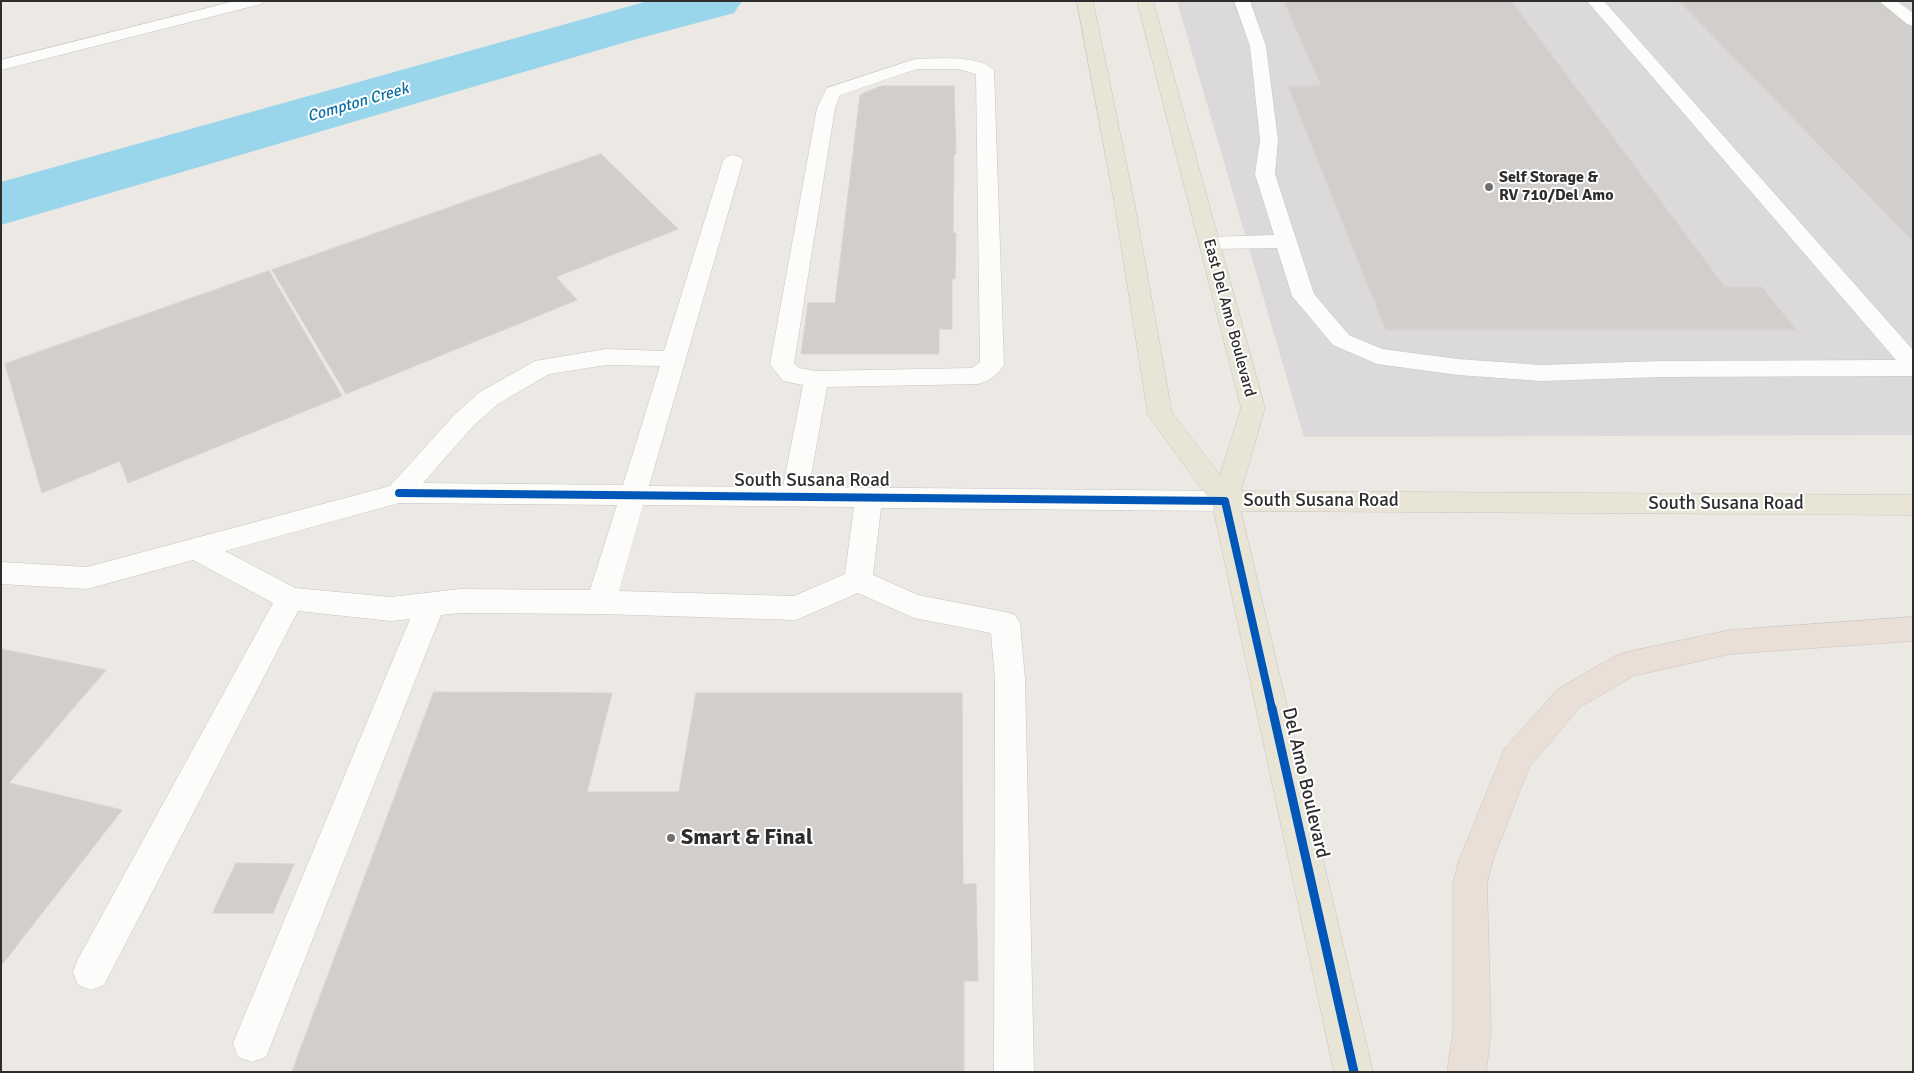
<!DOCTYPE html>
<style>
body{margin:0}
#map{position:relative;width:1914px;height:1073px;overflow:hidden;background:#ece8e4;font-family:Signika,sans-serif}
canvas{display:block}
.frame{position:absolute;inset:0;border:2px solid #2e2e2e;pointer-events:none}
</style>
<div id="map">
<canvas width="1914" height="1073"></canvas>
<div class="frame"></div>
</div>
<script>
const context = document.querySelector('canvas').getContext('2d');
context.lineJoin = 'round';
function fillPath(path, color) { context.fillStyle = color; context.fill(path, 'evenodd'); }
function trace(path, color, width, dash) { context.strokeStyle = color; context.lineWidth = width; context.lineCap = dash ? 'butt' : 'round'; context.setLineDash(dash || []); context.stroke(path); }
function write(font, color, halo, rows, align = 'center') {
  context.font = font + ' Signika,sans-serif'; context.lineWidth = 4; context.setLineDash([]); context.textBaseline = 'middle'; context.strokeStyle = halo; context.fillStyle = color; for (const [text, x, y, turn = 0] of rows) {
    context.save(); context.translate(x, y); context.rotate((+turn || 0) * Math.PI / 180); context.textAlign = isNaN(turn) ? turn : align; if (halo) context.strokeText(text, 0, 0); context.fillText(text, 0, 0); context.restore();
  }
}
const industrial = new Path2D(`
 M 1177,1 L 1913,1 L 1913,435 L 1304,437 Z`);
const river = new Path2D(`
 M 648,1 L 742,1 L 734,13 L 633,40 L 1,225 L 1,182 Z`);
const building = new Path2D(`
 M 1284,1 L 1511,1 L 1725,287 L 1762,287 L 1796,330 L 1386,330 L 1288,86 L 1321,86 Z
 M 1679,1 L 1882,1 L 1913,26 L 1913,241 Z
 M 881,86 L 954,86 L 956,154 L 954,154 L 953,233 L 956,233 L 955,279 L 952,279 L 952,329 L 939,329 L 939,354 L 801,354 L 808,303 L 835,303 L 860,95 Z
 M 601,154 L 678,229 L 556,277 L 577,300 L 346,394 L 272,270 Z
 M 269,271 L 342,396 L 128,483 L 120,461 L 42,493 L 5,364 Z
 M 1,649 L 106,670 L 9,783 L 122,810 L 1,966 Z
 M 434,692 L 612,693 L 587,792 L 679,792 L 696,693 L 962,693 L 963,884 L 976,884 L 978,981 L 964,981 L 964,1072 L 292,1072 Z
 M 236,863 L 294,864 L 273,913 L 213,913 Z`);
const minor = new Path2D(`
 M 235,1 L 263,1 L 261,4 L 1,70 L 1,60 Z
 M 1234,1 L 1250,1 L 1266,46 L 1278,140 L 1275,174 L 1314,294 L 1349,335 L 1382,349 L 1458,359 L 1541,365 L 1660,361 L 1896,360 L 1587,1 L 1604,1 L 1913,350 L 1913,376 L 1660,377 L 1541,381 L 1458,375 L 1377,364 L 1333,345 L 1292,296 L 1277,248 L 1210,249 L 1203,247 L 1199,243 L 1203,239 L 1210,237 L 1274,235 L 1255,174 L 1260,140 L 1250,46 Z
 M 1879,1 L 1897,1 L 1913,13 L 1913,26 L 1907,24 Z
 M 915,59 C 933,59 982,54 994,71 L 1004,365 C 998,375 989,381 978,384 L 827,387 L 809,487 L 1225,491 L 1234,494 L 1238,501 L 1234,508 L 1225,511 L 881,508 L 873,575 L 918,595 L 1005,612 L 1015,615 L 1020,624 L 1025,679 L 1034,1072 L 994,1072 L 995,679 L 991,633 L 914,618 L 858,593 L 796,620 L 601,614 L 460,613 L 441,615 L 266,1057 L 252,1062 L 238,1057 L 233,1043 L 410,619 L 391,621 L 298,611 L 104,985 L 91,990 L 78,985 L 73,972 L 78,959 L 273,603 L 193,560 L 87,589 L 1,584 L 1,562 L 87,567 L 390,486 L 456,413 L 480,392 L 535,361 L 606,349 L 664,351 L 723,161 L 726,157 L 733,155 L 740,157 L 743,161 L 649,486 L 783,487 L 803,385 L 783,381 L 770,364 L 817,108 L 827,88 ZM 917,69 L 958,69 L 976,74 L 980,362 L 972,368 L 816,371 L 799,368 L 794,363 L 835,108 L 840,95 ZM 606,365 L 660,366 L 623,485 L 423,483 L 474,425 L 498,404 L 549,374 ZM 399,503 L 617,505 L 590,590 L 460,589 L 391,597 L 295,588 L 225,551 ZM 643,505 L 854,507 L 845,574 L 794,596 L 619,591 Z`);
const major = new Path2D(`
 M 1077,1 L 1093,1 L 1134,201 L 1172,413 L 1220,475 L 1241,408 L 1137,1 L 1153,1 L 1265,408 L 1241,491 L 1913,495 L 1913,515 L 1241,511 L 1373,1072 L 1334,1072 L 1212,503 L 1148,415 L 1114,201 Z`);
const highway = new Path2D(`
 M 1913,617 L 1913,641 L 1730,654 L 1633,676 L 1580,707 L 1529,767 L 1493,860 L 1487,883 L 1491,1033 L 1486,1072 L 1447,1072 L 1453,1033 L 1453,883 L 1459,860 L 1505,748 L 1558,689 L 1615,656 L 1626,652 L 1730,630 Z`);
const cyclewayFar1 = new Path2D(`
 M 399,493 L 1225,501 L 1272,709`);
const cycleway = new Path2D(`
 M 1272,708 L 1354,1072`);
const markers = [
 [1489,187,5,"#706f6e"],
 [671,838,5,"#706f6e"]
];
const farWaternames = [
 ["Compton Creek",358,103,-16]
];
const farPoinames = [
 ["Self Storage &",1499,178],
 ["RV 710/Del Amo",1499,196]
];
const farStreetnames = [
 ["East Del Amo Boulevard",1229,318,75]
];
const streetNames = [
 ["South Susana Road",812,481],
 ["South Susana Road",1321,501],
 ["South Susana Road",1726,504],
 ["Del Amo Boulevard",1305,783,77]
];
const nearPoinames = [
 ["Smart & Final",681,838]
];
fillPath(industrial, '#dcd9db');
fillPath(river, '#99d6ec');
fillPath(building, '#d1cecb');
trace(building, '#d7d4d0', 1);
trace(minor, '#c5c4c5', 1);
trace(major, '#c6c5c4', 1);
trace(highway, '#c6c5c4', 1);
fillPath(minor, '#fcfcfb');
fillPath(major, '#e8e4d6');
fillPath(highway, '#eadfd6');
trace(cyclewayFar1, '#0057b8', 8);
trace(cycleway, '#0057b8', 9);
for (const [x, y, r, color] of markers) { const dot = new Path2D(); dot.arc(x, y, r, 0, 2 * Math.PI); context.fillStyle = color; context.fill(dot); trace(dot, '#fff', 2); }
write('italic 16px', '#0d6fa3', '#fff', farWaternames);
write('bold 16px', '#2e2e2e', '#fff', farPoinames, 'left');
write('16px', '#2e2e2e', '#fff', farStreetnames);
write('19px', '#2e2e2e', '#fff', streetNames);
write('bold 22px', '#2e2e2e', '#fff', nearPoinames, 'left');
</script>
